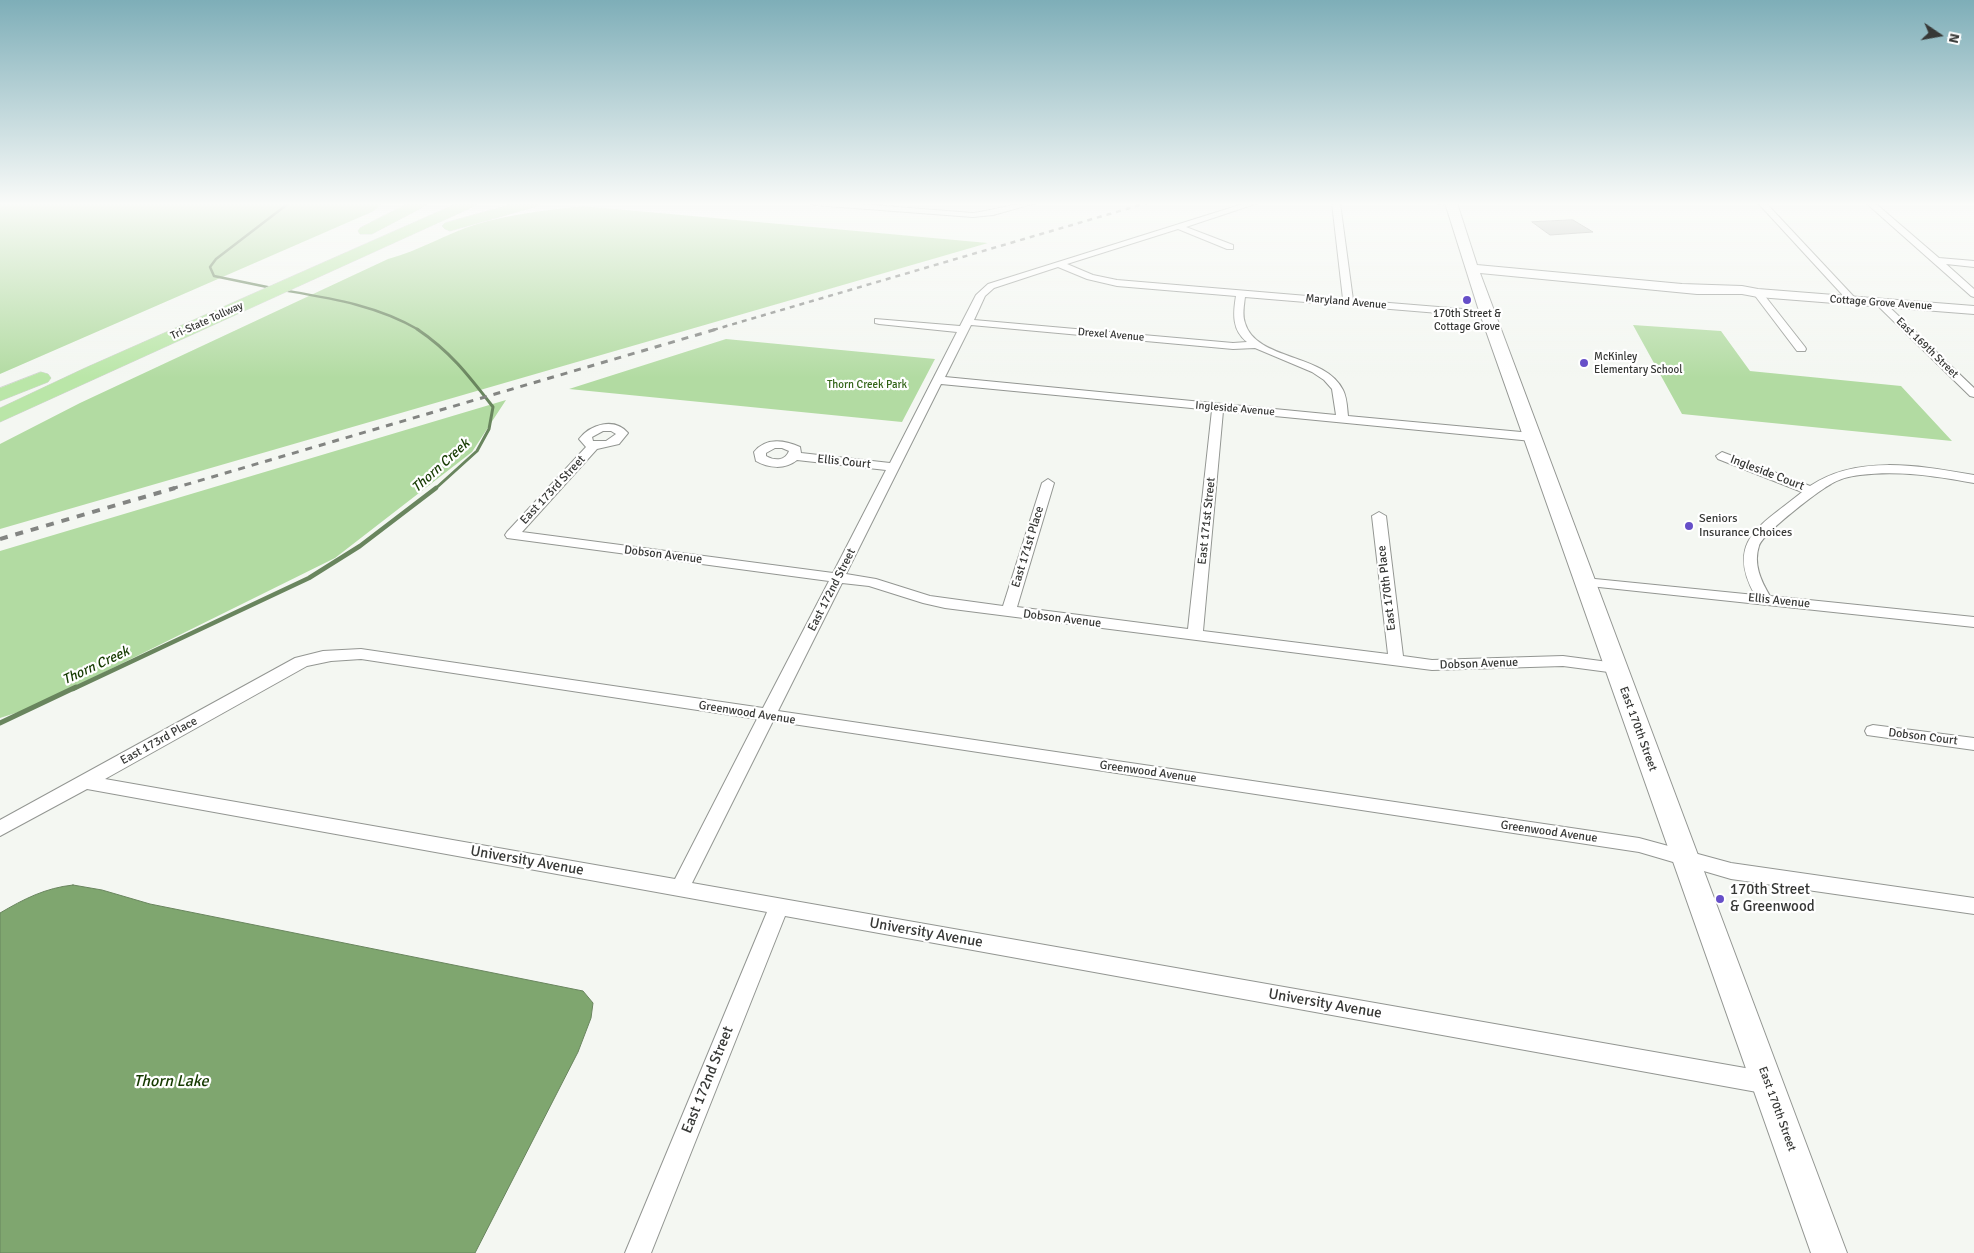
<!DOCTYPE html>
<style>
body{margin:0}
#map{position:relative;width:1974px;height:1253px;overflow:hidden;background:#f4f7f2;font-family:Signika,sans-serif}
canvas{display:block}
.north{position:absolute;left:1914px;top:10px;width:50px;height:50px;-webkit-text-stroke:4px #fff;paint-order:stroke;rotate:102deg;font-size:14px;font-weight:700;line-height:20px;text-align:center;color:#373836}
.north::after{content:'';display:block;margin:auto;width:18px;height:22px;background:#373836;clip-path:polygon(50% 0,100% 100%,50% 72%,0 100%)}
</style>
<div id="map">
<canvas width="1974" height="1253"></canvas>
<div class="north">N</div>
</div>
<script>
const context = document.querySelector('canvas').getContext('2d');
context.lineJoin = 'round';
function fillPath(path, color) { context.fillStyle = color; context.fill(path, 'evenodd'); }
function trace(path, color, width, dash) { context.strokeStyle = color; context.lineWidth = width; context.lineCap = dash ? 'butt' : 'round'; context.setLineDash(dash || []); context.stroke(path); }
function write(font, color, halo, rows, align = 'center') {
  context.font = font + ' Signika,sans-serif'; context.lineWidth = 4.5; context.setLineDash([]); context.textBaseline = 'middle'; context.strokeStyle = halo; context.fillStyle = color; for (const [text, x, y, turn = 0] of rows) {
    context.save(); context.translate(x, y); context.rotate((+turn || 0) * Math.PI / 180); context.textAlign = isNaN(turn) ? turn : align; if (halo) context.strokeText(text, 0, 0); context.fillText(text, 0, 0); context.restore();
  }
}
const green = new Path2D(`
 M 0,203 L 382,203 L 374,211 L 0,374 Z
 M 583,206 L 988,243 L 0,529 L 0,444 L 80,403 L 388,259 C 419,251 447,233 477,224 C 511,214 548,210 583,206 Z
 M 1633,325 L 1721,331 L 1750,371 L 1901,386 L 1952,441 L 1682,414 Z
 M 726,339 L 935,359 L 902,422 L 569,389 Z
 M 506,400 L 472,452 L 335,558 L 34,707 L 0,718 L 0,551 Z`);
const water = new Path2D(`
 M 73,885 L 102,890 L 150,904 L 583,991 L 593,1003 L 591,1018 L 578,1052 L 475,1253 L 0,1253 L 0,913 C 24,899 45,888 73,885 Z`);
const streamFar3 = new Path2D(`
 M 272,288 L 214,276 L 210,267 L 216,259 L 289,203
 M 282,290 C 329,298 377,305 419,330`);
const streamFar2 = new Path2D(`
 M 417,329 C 450,351 469,376 493,407 L 489,429 L 477,451 L 435,489`);
const streamFar1 = new Path2D(`
 M 73,689 L 309,578 L 360,546 L 436,488`);
const stream = new Path2D(`
 M 0,723 L 76,687`);
const building = new Path2D(`
 M 1573,220 L 1593,232 L 1550,235 L 1532,222 Z`);
const street = new Path2D(`
 M 810,203 L 846,203 L 973,213 C 994,210 1015,203 1036,203 L 993,215 L 973,217 L 814,205 Z
 M 1246,203 L 1258,203 L 1186,227 L 1233,245 L 1233,249 L 1227,249 L 1178,229 L 1067,264 L 1093,275 L 1117,280 L 1343,299 L 1332,203 L 1340,203 L 1353,300 L 1487,311 L 1492,314 L 1487,317 L 1245,297 C 1244,305 1242,315 1245,323 C 1256,361 1325,353 1343,390 C 1347,398 1347,407 1348,416 L 1532,433 L 1538,437 L 1532,441 L 1223,411 L 1203,631 L 1388,654 L 1372,516 L 1379,512 L 1386,516 L 1403,656 L 1432,660 L 1563,656 L 1616,663 L 1622,664 L 1624,668 L 1622,672 L 1616,673 L 1563,666 L 1432,670 L 945,608 L 923,603 L 869,586 L 842,583 L 778,711 L 1639,838 L 1731,863 L 1974,898 L 1974,914 L 1731,879 L 1639,852 L 773,721 L 692,883 L 1768,1072 L 1776,1075 L 1779,1083 L 1776,1091 L 1768,1094 L 785,916 L 651,1253 L 625,1253 L 767,912 L 87,789 L 0,836 L 0,820 L 295,658 L 323,651 L 361,649 L 763,708 L 829,581 L 507,538 L 505,535 L 507,532 L 586,447 L 579,439 C 590,424 615,417 628,433 L 619,444 L 597,449 L 522,532 L 833,573 L 886,470 L 797,460 C 785,470 768,468 756,461 L 754,452 C 766,437 785,440 800,447 L 801,453 L 890,463 L 957,332 L 879,324 L 875,323 L 875,319 L 960,326 L 976,295 L 988,284 ZM 1058,267 L 1087,279 L 1117,286 L 1236,296 C 1233,314 1232,330 1247,342 L 1233,343 L 974,320 L 985,296 L 994,288 ZM 971,325 L 1233,349 L 1255,348 L 1312,372 L 1324,380 L 1332,389 L 1336,415 L 945,377 ZM 941,384 L 1212,410 L 1188,629 L 1017,607 L 1054,483 L 1048,479 L 1042,483 L 1003,606 L 930,596 L 876,579 L 846,574 ZM 603,431 L 611,431 L 616,434 L 606,441 L 593,441 L 592,437 ZM 775,448 L 782,448 L 789,451 C 785,461 775,461 766,456 L 766,453 ZM 361,659 L 757,719 L 675,879 L 105,779 L 307,666 L 331,661 Z
 M 1437,203 L 1455,203 L 1456,204 L 1452,206 Z
 M 1758,203 L 1766,203 L 1856,299 L 1856,303 L 1850,303 Z
 M 1866,203 L 1875,203 L 1939,258 L 1974,261 L 1974,267 L 1946,264 L 1974,289 L 1974,297 L 1971,296 Z
 M 1758,290 L 1761,291 L 1805,347 L 1806,349 L 1805,351 L 1797,351 L 1753,293 Z
 M 1880,300 L 1883,301 L 1974,388 L 1974,397 L 1970,396 L 1877,305 L 1877,301 Z
 M 1722,452 L 1810,486 C 1858,454 1921,466 1974,475 L 1974,483 C 1936,476 1898,470 1860,475 C 1850,476 1839,479 1831,484 C 1818,491 1762,534 1759,546 C 1753,564 1761,581 1770,596 L 1974,617 L 1974,627 L 1580,585 L 1578,582 L 1580,579 L 1585,578 L 1755,595 C 1724,539 1764,524 1802,492 L 1718,459 L 1716,456 Z
 M 1873,725 L 1974,738 L 1974,750 L 1867,735 L 1865,731 L 1867,727 Z`);
const secondary = new Path2D(`
 M 1445,203 L 1457,203 L 1477,265 L 1682,284 L 1742,286 L 1758,289 L 1974,306 L 1974,314 L 1758,297 L 1742,294 L 1697,294 L 1480,273 L 1847,1253 L 1811,1253 L 1480,314 Z`);
const highway = new Path2D(`
 M 409,203 L 427,203 L 425,206 L 372,234 L 360,234 L 358,231 L 360,228 Z
 M 458,203 L 477,203 L 475,206 L 0,422 L 0,408 L 85,368 Z
 M 516,203 L 540,203 L 538,206 L 450,231 L 445,229 L 442,226 L 445,223 Z
 M 41,372 L 48,374 L 51,378 L 48,382 L 0,401 L 0,388 Z`);
const railFar2 = new Path2D(`
 M 713,330 L 1147,203`);
const railFar1 = new Path2D(`
 M 171,489 L 717,329`);
const rail = new Path2D(`
 M 0,539 L 175,488`);
const markers = [
 [1467,300,5,"#664fc8"],
 [1584,363,5,"#664fc8"],
 [1689,526,5,"#664fc8"],
 [1720,899,5,"#664fc8"]
];
const farStreetnames = [
 ["Maryland Avenue",1346,302,5],
 ["Cottage Grove Avenue",1881,303,4],
 ["Tri-State Tollway",207,321,-24],
 ["Drexel Avenue",1111,335,5],
 ["East 169th Street",1927,348,44],
 ["Ingleside Avenue",1235,409,5]
];
const farPoinames = [
 ["170th Street &",1467,314],
 ["Cottage Grove",1467,327],
 ["McKinley",1594,357,"left"],
 ["Elementary School",1594,370,"left"]
];
const farParknames = [
 ["Thorn Creek Park",867,385]
];
const streetNames = [
 ["Ellis Court",844,462,6],
 ["Ingleside Court",1767,473,21],
 ["East 173rd Street",553,490,-47],
 ["East 171st Street",1207,521,-84],
 ["East 171st Place",1028,547,-73],
 ["Dobson Avenue",663,555,7],
 ["East 170th Place",1387,588,-97],
 ["East 172nd Street",832,590,-63],
 ["Ellis Avenue",1779,601,6],
 ["Dobson Avenue",1062,619,7],
 ["Dobson Avenue",1479,664,-2],
 ["Greenwood Avenue",747,713,9],
 ["East 170th Street",1638,729,70],
 ["Dobson Court",1923,737,7],
 ["East 173rd Place",159,741,-29],
 ["Greenwood Avenue",1148,772,8],
 ["Greenwood Avenue",1549,832,8],
 ["East 170th Street",1777,1109,70]
];
const poiNames = [
 ["Seniors",1699,519],
 ["Insurance Choices",1699,533]
];
const waterNames = [
 ["Thorn Creek",441,466,-42],
 ["Thorn Creek",96,666,-25]
];
const nearStreetnames = [
 ["University Avenue",527,861,10],
 ["University Avenue",926,933,10],
 ["University Avenue",1325,1004,10],
 ["East 172nd Street",708,1080,-68]
];
const nearPoinames = [
 ["170th Street",1730,890],
 ["& Greenwood",1730,907]
];
const nearWaternames = [
 ["Thorn Lake",171,1082]
];
fillPath(green, '#b2dba2');
fillPath(water, '#7fa66f');
trace(water, '#69855e', 1);
trace(streamFar3, '#69855e', 2.5);
trace(streamFar2, '#69855e', 3);
trace(streamFar1, '#69855e', 4.5);
trace(stream, '#69855e', 5);
fillPath(building, '#b7bab5');
trace(building, '#90938e', 1);
trace(street, '#939692', 2);
trace(secondary, '#939692', 2);
trace(highway, '#d3d3d3', 1);
fillPath(street, '#fff');
fillPath(secondary, '#fff');
fillPath(highway, '#bae6a8');
trace(railFar2, '#838582', 2.5, [5, 5]);
trace(railFar1, '#838582', 3, [7, 7]);
trace(rail, '#838582', 4, [8, 8]);
const sky = context.createLinearGradient(0, 0, 0, 378);
sky.addColorStop(0, '#7eaeb8');
sky.addColorStop(0.54, '#fafbf9');
sky.addColorStop(1, '#fafbf900');
context.fillStyle = sky;
context.fillRect(0, 0, 1974, 378);
for (const [x, y, r, color] of markers) { const dot = new Path2D(); dot.arc(x, y, r, 0, 2 * Math.PI); context.fillStyle = color; context.fill(dot); trace(dot, '#fff', 2); }
write('11px', '#373836', '#fff', farStreetnames);
write('11px', '#373836', '#fff', farPoinames);
write('11px', '#316316', '#fff', farParknames);
write('12px', '#373836', '#fff', streetNames);
write('12px', '#373836', '#fff', poiNames, 'left');
write('italic 14px', '#153a00', '#fff', waterNames);
write('15px', '#373836', '#fff', nearStreetnames);
write('15px', '#373836', '#fff', nearPoinames, 'left');
write('italic 16px', '#153a00', '#fff', nearWaternames);
</script>
